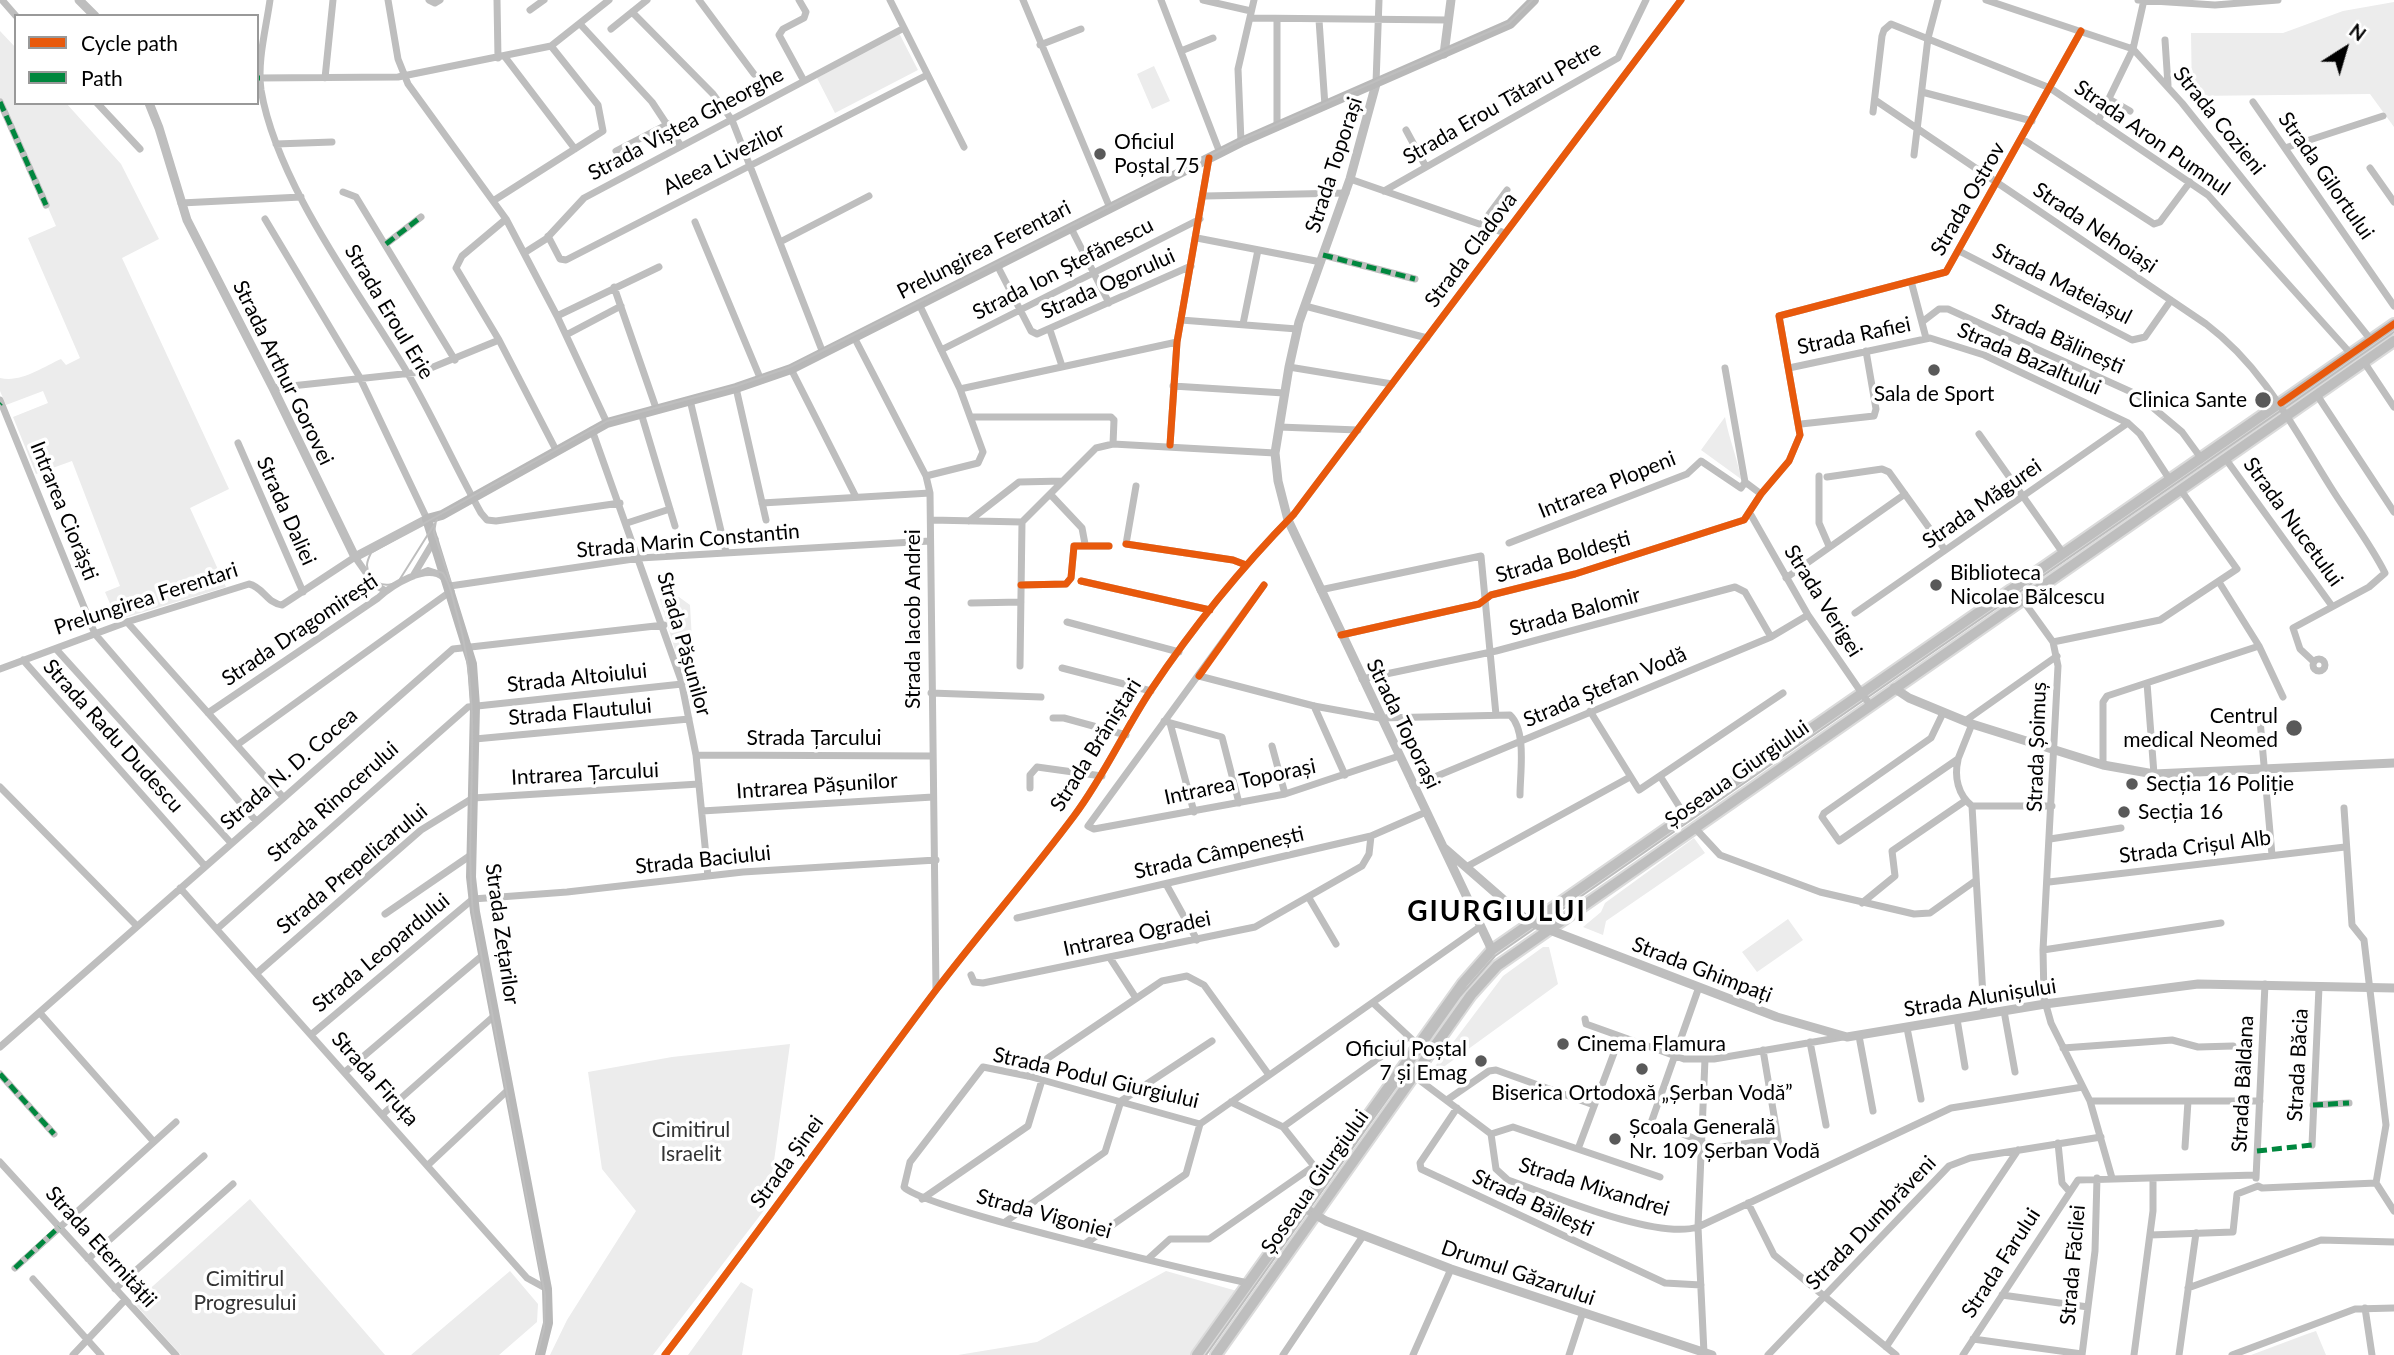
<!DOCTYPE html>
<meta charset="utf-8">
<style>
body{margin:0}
#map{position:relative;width:2394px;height:1355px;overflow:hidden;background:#fff;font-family:Lato,sans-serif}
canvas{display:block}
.legend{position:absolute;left:14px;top:14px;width:245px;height:91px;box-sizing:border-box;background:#fff;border:2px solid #999;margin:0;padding:9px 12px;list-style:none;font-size:21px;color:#000}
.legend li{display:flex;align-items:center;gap:14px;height:35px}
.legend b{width:35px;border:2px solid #999}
.north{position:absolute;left:2310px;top:14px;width:70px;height:70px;-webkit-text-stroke:5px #fff;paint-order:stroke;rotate:37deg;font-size:19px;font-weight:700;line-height:28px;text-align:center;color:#000}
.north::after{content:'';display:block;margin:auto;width:24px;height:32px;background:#000;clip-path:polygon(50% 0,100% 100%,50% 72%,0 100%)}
</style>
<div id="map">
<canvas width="2394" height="1355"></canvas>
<ul class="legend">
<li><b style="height:9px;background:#e8590c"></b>Cycle path</li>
<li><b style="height:9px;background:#00873e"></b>Path</li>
</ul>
<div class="north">N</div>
</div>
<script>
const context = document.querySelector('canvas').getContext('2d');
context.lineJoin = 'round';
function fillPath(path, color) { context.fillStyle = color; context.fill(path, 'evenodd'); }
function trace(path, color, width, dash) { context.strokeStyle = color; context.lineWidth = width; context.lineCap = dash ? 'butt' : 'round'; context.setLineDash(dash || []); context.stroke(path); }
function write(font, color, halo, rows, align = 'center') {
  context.font = font + ' Lato,sans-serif'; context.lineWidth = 7; context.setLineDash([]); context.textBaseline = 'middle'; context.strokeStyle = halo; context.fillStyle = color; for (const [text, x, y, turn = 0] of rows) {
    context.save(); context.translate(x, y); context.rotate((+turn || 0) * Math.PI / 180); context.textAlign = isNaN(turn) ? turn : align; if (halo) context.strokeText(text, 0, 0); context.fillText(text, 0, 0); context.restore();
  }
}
const green = new Path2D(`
 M 2394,2 L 2394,127 L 2370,94 L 2192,96 L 2191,33 L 2283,33 L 2343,11 Z
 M 0,31 L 16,48 L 16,103 L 66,103 L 121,164 L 159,239 L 122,258 L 229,489 L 190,508 L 226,587 L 117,620 L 105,592 L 120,586 L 72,461 L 36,474 L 13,417 L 48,403 L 43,391 L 6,405 L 0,391 L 0,378 C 21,383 43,367 61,359 L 66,365 L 80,358 L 28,238 L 56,226 L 0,98 Z
 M 899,33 L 918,70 L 835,113 L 817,78 Z
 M 1154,66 L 1170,101 L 1152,109 L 1137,74 Z
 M 1725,417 C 1729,439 1737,457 1741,479 L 1701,450 Z
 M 679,597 L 690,605 L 692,640 L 687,641 L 696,707 L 692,708 L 660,599 Z
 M 1694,838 L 1705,853 L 1606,921 L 1603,935 L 1583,927 L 1601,912 L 1605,903 Z
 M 1788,919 L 1803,940 L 1757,972 L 1742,952 Z
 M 1543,947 L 1549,947 L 1558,984 L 1438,1071 L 1433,1069 L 1503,976 Z
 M 790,1044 L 768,1205 L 653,1355 L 550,1355 L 567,1320 L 636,1211 L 602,1169 L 588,1072 L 672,1057 Z
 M 250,1199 L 385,1355 L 181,1355 L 134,1303 Z
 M 510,1271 L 538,1304 L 537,1322 L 499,1355 L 411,1355 Z
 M 1166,1271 L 1237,1291 L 1191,1355 L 958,1355 L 1037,1342 Z
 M 741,1282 L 753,1289 L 742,1355 L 688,1355 Z
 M 2316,1331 L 2326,1355 L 2251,1355 L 2307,1334 Z`);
const minor = new Path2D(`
 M 2,0 L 16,16
 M 270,0 C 266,29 257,61 261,90 C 277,183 355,286 404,367 C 432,414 454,465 481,513 L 487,520 L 496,521 L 620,503
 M 388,0 L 398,59 L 408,84 L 506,219 L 557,316 L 607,423
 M 429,0 L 435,3 L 440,0
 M 497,0 L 498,58
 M 699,0 L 754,74
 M 799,0 L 806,12 L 804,18 L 783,29 L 779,35 L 804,81
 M 890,0 L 964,147
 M 1023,0 L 1110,208
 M 1161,0 L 1220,153
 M 1203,0 L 1251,11
 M 1986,0 L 2133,49 L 2182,103 L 2371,340
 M 2138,0 L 2215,5 L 2278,0
 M 530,10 L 544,0
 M 632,12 L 713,94 L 732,120 L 823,353
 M 1250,18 L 1448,20
 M 1319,20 L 1325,106
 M 580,24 L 652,102 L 681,146
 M 611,29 L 647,0
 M 2165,40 L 2168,85
 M 1040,45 L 1081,29
 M 551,46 L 609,0
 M 1181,51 L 1213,38
 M 505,57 L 575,149
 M 257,78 L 398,77 L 551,46 L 598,105 L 603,131 L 493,201
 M 325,78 L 333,0
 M 1376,83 L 1379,0
 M 1922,92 L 2032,121
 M 2109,99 L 2130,111
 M 1875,100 L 2206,324 C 2263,367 2293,427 2330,486 C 2348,515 2370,543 2385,573 L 2369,587 L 2293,628 L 2300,649 L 2314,662
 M 0,102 L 46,205
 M 2253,102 L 2394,306
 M 97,103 L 140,149
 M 1873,112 L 1882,36 L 1884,30 L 1891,24 L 2050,88 L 2208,195 L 2351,354
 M 2098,121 L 2133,49 L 2144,0
 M 1277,127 L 1277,19
 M 1406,130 L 1426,167
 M 2022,139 L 2154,224 L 2160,222 L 2190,182
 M 1241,142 L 1238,69 L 1254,0
 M 276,144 L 332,142
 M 2285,148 L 2383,116
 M 616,151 L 668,124
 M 1914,155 L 1928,38 L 1938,0
 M 2370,168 L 2394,202
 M 1350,179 L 1505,233
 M 1384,191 L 1618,58 L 1646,0
 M 343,192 L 356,197 L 455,360
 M 1205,196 L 1346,193
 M 181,203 L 301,197
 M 265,219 L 359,376 L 427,519
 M 506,219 L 462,256 L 456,268 L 499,340 L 556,450
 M 695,222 L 761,380
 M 1481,225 L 1507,190
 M 1071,228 L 1109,303
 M 548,236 L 560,259 L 566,260 L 927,75
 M 1197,238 L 1321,262
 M 782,241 L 869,196
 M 386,244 L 421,217
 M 1959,251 L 2132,340 L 2145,337 L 2171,300
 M 524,253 L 546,239 L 584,198 L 904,28
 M 1323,255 L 1415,279
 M 997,265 L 1031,331 L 1037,334 L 1191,266
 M 1911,281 L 1926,338
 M 614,287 L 656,408
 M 919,304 L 960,389 L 983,452 L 978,463 L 926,476
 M 1305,306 L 1427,338
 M 557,316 L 659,267
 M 1181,320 L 1297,329
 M 1922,322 L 1939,309 L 1948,309 L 2138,395 L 2182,432 L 2201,458
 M 1243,324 L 1258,250
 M 1050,330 L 1062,366
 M 566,335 L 621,306
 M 854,337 L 926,476 L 930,493 L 936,990
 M 941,350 L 1200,219
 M 2364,362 L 2394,407
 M 1289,367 L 1392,384
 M 1725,368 L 1745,482 L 1761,494
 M 1789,368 L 1930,338 L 1984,355 L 2128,423 L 2140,434 L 2170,480
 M 791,369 L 856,497
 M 1173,386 L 1284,393
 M 273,388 L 421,372 L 499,340
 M 736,388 L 766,520
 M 960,389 L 1177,342
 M 2317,395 L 2394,512
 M 0,400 L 95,634 L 256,821
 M 690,400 L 726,552
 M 641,413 L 675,526
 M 972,417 L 1111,417 L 1114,420 L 1113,444
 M 1801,424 L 1874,416 L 1876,409 L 1866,351
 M 1279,427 L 1358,430
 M 592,430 L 681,680 L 696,755 L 708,876
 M 1979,434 L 2063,553
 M 238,443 L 303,592
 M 1170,445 L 1177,342 L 1209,158
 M 2225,458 L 2332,606
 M 1819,476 L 1819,523 L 1829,546
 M 1827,477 L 1882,469 L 1889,472 L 1945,550
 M 1136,486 L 1126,544 L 1233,560 L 1246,565
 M 1050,494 L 1082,528 L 1085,544
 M 762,503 L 930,493
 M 1751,515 L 1808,615 L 1870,705
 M 931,520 L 1022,522
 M 969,521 L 1019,482 L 1063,481
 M 627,523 L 670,509
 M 1509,543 L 1687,474 L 1701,461 L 1741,488 L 1745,482
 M 413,576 L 435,539
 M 1786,578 L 1905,494
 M 1081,581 L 1210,610
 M 2219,582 L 2259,646 L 2283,697
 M 1021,585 L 1066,584 L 1071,578 L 1074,546 L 1109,546
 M 1264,585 L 1088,826 L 1094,829 L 1285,794 L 1399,756
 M 450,586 L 640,558 L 930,541
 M 1320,590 L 1481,556 L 1496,715
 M 2022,599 L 2053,642 L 2058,666 L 2043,950 L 2044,998 L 2051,1023 L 2090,1101 L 2112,1178
 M 971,603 L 1021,602
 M 1855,613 L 2128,423
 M 127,622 L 283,797
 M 1067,622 L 1179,652
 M 1341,635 L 1479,604 L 1491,595 L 1575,574 L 1744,520 L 1761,494 L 1789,461 L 1800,435 L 1779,316 L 1946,272 L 2081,31
 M 2053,642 L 2160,620 L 2237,569 L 2180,489
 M 56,649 L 231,843
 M2313 665a6 6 0 1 1 12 0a6 6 0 1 1-12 0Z
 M 23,660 L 205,866
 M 1020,666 L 1022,522 L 1096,448 L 1113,444 L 1275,453
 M 1062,668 L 1151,691
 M 0,669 L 127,622 L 249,584 C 263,587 268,604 282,605 L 355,557 L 374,584 L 384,590
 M 1199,676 L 1314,706 L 1380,718 L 1510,715 C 1527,731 1520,773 1520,795
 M 1362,679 L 1496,651 L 1735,587 L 1745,592 L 1771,637
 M 2147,683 L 2154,774
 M 931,693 L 1041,697
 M 1314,706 L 1345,775
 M 1590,711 L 1639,790 L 1783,693
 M 208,713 L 378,598 C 391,586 427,562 444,578
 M 1943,713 L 1931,738 L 1824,813 L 1822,817 L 1839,841 L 1958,759 L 1972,724
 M 1053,718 L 1064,718 L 1126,735
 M 2260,720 L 2272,855
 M 1164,721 L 1222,737 L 1239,803
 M 1965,721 L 2057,656
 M 1170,723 L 1194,812
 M 475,739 L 689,719
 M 237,745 L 451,591
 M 1272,746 L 1285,794
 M 696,755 L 932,756
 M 1958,760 C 1954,777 1958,795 1972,806 L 1984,1014
 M 2103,765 L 2103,702 L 2107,696 L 2259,646
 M 1660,776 L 1684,814
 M 1413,786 L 1771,637 L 1808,615
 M 0,787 L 137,926
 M 1030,788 L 1030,775 L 1037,767 L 1102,776
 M 1972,806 L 2052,806
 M 2344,808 L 2352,925 L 2364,940 L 2386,1125 L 2376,1183
 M 702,811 L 933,797
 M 1694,827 L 1720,855 L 1820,892 L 1914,914 L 1930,913 L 1975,881
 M 2050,839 L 2121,828
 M 1466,867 L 1630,777
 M 2049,882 L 2345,847
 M 1166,884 L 1197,940
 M 180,888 L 527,1278 L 547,1289
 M 1309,898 L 1336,944
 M 1862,903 L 1895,876 L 1892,851 L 1965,801
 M 385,914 L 471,855
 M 1017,918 L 1371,836 L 1426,812
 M 217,929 L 468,707 L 682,684
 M 2043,950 L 2221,923
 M 1110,958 L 1136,998
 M 257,973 L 421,830 L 473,798 L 699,784
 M 971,975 L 974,982 L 983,983 L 1255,927 L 1362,866 L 1369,854 L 1371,836
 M 1699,987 L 1651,1123 L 1702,1141
 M 1373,1003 L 1418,1045
 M 2004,1011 L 2015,1072
 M 40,1013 L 154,1142
 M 1585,1019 L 1586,1024 L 1684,1059 L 1714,1059 L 1843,1037
 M 1957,1019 L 1965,1067
 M 1907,1028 L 1921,1099
 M 312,1034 L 473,899 L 567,892 L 743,872 L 936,860
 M 1859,1036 L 1873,1111
 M 1810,1042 L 1826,1125
 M 0,1047 L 453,649 L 664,625
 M 2063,1048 L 2172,1040 L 2198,1047 L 2233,1046
 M 1763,1050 L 1781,1157
 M 345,1072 L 483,955
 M 0,1074 L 54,1134
 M 1028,1076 L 1045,1060 L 1162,981 L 1187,976 L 1204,985 L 1269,1075
 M 1414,1076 L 1491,1134 L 1496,1169 L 1508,1180 C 1551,1195 1656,1240 1698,1227 L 1951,1108 L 2083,1087
 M 1447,1100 L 1489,1071 L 1496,1070 L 1594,1105
 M 2090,1101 L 2260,1101
 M 1231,1102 L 1283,1127 L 1314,1166 L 1325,1174
 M 2313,1105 L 2349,1103
 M 1457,1108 L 1420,1163 L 1421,1169 L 1665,1283 L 1701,1285
 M 383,1114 L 494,1016
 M 1200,1124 L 1028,1076 L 983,1067 L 910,1162 L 904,1187 C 921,1208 1202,1273 1248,1283
 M 1200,1124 L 1481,926
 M 1283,1127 L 1407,1038
 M 1491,1134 L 1513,1127 L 1660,1177
 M 2058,1143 L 2062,1183 L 2069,1191
 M 2312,1145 L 2319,987
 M 2185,1147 L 2188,1101
 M 1578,1149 L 1620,1037
 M 1701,1150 L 1778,1139
 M 0,1162 L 176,1355
 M 428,1165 L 508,1090
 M 2256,1178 L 2265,984
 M 2376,1183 L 2394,1211
 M 922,1199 L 1028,1126 L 1042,1080
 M 1748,1203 L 1774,1255 L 1896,1355
 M 1005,1222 L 1105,1152 L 1121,1101 L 1212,1041
 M 2150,1235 L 2233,1232 L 2237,1194 L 2258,1186 L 2262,1188 L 2376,1183
 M 1086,1243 L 1186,1174 L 1200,1124
 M 88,1259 L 204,1156
 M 1148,1259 L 1170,1239 L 1209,1239 L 1314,1166
 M 15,1268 L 176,1122
 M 33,1279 L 101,1355
 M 2188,1288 L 2321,1240 L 2394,1242
 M 115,1289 L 233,1184
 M 2002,1295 L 2088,1307
 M 2365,1308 L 2372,1355
 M 1973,1339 L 2082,1354
 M 1886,1347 L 2018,1150
 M 1704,1353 L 1698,1227 L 1705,1059
 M 73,1355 L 125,1300
 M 665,1355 C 757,1235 845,1111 936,990 C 981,931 1030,875 1074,816 C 1104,776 1124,731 1151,690 C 1193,627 1242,567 1294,514 L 1681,0
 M 1283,1355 L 1363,1236
 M 1413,1355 L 1451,1269
 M 1569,1355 L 1582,1315
 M 1768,1355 L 1949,1166 L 1970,1158 L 2101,1137
 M 1963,1355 L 2078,1180 L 2256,1175
 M 2082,1355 L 2095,1251 L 2097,1178
 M 2134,1355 L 2153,1211 L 2153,1178
 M 2179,1355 L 2196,1233
 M 2232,1355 L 2355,1309 L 2394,1308`);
const tertiary = new Path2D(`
 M 79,0 L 95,16
 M 1444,54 L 1451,0
 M 1376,84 L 1350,179 L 1299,322 L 1289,367 L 1275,453 L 1278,481 L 1288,520 L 1492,950
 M 149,103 L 159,128 L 187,220 L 273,388 L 355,557 L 427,519
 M 1894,688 L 1909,698 L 1972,724 L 2103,765 L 2154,774 L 2394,763
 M 1443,847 L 1529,922 L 1777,1017 L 1847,1037 L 2045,1004 L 2198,984 L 2394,988
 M 1303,1207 L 1326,1221 L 1451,1269 L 1712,1355`);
const secondary = new Path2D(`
 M 540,1355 L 548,1323 L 547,1289 L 475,912 L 471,877 L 475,706 L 472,664 L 427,519 L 442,515 L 607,423 L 736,388 L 791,369 L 1241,142 L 1510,24 L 1534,0`);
const primary = new Path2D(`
 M 1197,1355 L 1463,983 L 1492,950 L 2394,324
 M 1216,1355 L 1471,995 L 1497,966 L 2394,341`);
const tram = new Path2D(`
 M 436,521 L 434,532 L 450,581
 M 400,579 L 437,520
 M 537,1355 L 544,1328 L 545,1295 L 473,912 C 463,811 486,713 457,614 C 453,601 451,584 443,573 L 428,568 C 410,574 385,598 370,575 C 365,567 367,561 371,553 L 607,421 L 736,386 L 790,367 L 1241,140 L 1509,23 L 1532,0
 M 1206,1355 L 1460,996 L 1495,956 L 2394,332`);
const quiet = new Path2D(`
 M 257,78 L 260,78
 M 0,102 L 46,205
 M 386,244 L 421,217
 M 1323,255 L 1415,279
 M 0,404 L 1,403
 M 0,1074 L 54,1134
 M 2313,1105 L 2349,1103
 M 2257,1151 L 2312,1145
 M 15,1268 L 59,1227`);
const cycleway = new Path2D(`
 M 2281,403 L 2394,324
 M 1170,445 L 1177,342 L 1209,158
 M 1126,544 L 1233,560 L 1246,565
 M 1081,581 L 1210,610
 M 1021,585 L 1066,584 L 1071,578 L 1074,546 L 1109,546
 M 1341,635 L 1479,604 L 1491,595 L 1575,574 L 1744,520 L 1761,494 L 1789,461 L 1800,435 L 1779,316 L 1946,272 L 2081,31
 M 1199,676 L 1264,585
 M 665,1355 C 757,1235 845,1111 936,990 C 981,931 1030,875 1074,816 C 1104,776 1124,731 1151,690 C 1193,627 1242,567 1294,514 L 1681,0`);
const markers = [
 [1100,154,7,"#595959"],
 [1934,370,7,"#595959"],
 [2263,400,9,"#595959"],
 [1936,585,7,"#595959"],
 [2294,728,9,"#595959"],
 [2132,784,7,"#595959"],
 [2124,812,7,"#595959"],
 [1563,1044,7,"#595959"],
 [1481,1061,7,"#595959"],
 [1642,1069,7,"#595959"],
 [1615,1139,7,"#595959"]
];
const streetNames = [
 ["Strada Erou Tătaru Petre",1502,103,-30],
 ["Strada Cozieni",2219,121,51],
 ["Strada Viștea Gheorghe",686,124,-28],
 ["Strada Aron Pumnul",2152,138,35],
 ["Aleea Livezilor",724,159,-27],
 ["Strada Toporași",1334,165,-72],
 ["Strada Gilortului",2326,176,55],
 ["Strada Ostrov",1968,199,-60],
 ["Strada Nehoiași",2095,228,34],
 ["Prelungirea Ferentari",984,250,-27],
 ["Strada Cladova",1471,250,-53],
 ["Strada Ion Ștefănescu",1063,269,-27],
 ["Strada Ogorului",1108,284,-24],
 ["Strada Mateiașul",2062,284,27],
 ["Strada Eroul Erie",389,312,59],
 ["Strada Rafiei",1854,336,-12],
 ["Strada Bălinești",2058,339,24],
 ["Strada Bazaltului",2029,359,23],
 ["Strada Arthur Gorovei",283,373,64],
 ["Intrarea Plopeni",1607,485,-22],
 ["Strada Măgurei",1982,504,-35],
 ["Intrarea Ciorăști",64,511,68],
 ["Strada Daliei",286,511,66],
 ["Strada Nucetului",2293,522,54],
 ["Strada Marin Constantin",688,541,-5],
 ["Strada Boldești",1563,557,-16],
 ["Prelungirea Ferentari",146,599,-18],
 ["Strada Verigei",1823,601,58],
 ["Strada Balomir",1575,612,-15],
 ["Strada Iacob Andrei",913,619,-90],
 ["Strada Dragomirești",300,630,-34],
 ["Strada Pășunilor",684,644,74],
 ["Strada Altoiului",577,678,-6],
 ["Strada Ștefan Vodă",1605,687,-23],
 ["Strada Flautului",580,712,-5],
 ["Strada Toporași",1403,724,64],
 ["Strada Radu Dudescu",113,736,48],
 ["Strada Țarcului",814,738],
 ["Strada Brăniștari",1096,745,-58],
 ["Strada Șoimuș",2037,747,-88],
 ["Strada N. D. Cocea",289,769,-41],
 ["Intrarea Țarcului",585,774,-3],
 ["Șoseaua Giurgiului",1737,774,-35],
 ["Intrarea Toporași",1240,782,-12],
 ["Intrarea Pășunilor",817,786,-4],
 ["Strada Rinocerului",333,802,-42],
 ["Strada Crișul Alb",2195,847,-7],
 ["Strada Câmpenești",1219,853,-13],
 ["Strada Baciului",703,860,-6],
 ["Strada Prepelicarului",352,869,-40],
 ["Strada Zețarilor",502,934,82],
 ["Intrarea Ogradei",1137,934,-12],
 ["Strada Leopardului",381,953,-40],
 ["Strada Ghimpați",1702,970,21],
 ["Strada Alunișului",1980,998,-9],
 ["Strada Băcia",2298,1065,-87],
 ["Strada Podul Giurgiului",1096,1078,13],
 ["Strada Firuța",375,1079,48],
 ["Strada Bâldana",2243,1084,-87],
 ["Strada Șinei",787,1162,-54],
 ["Șoseaua Giurgiului",1315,1182,-55],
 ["Strada Mixandrei",1594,1187,17],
 ["Strada Băilești",1533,1203,25],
 ["Strada Vigoniei",1044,1214,15],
 ["Strada Dumbrăveni",1871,1223,-46],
 ["Strada Eternității",101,1247,48],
 ["Strada Farului",2001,1263,-57],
 ["Strada Făcliei",2073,1265,-85],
 ["Drumul Găzarului",1518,1273,19]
];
const poiNames = [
 ["Oficiul",1114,142],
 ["Poștal 75",1114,166],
 ["Sala de Sport",1934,394,"center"],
 ["Clinica Sante",2247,400,"right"],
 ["Biblioteca",1950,573],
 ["Nicolae Bălcescu",1950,597],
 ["Centrul",2278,716,"right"],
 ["medical Neomed",2278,740,"right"],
 ["Secția 16 Poliție",2146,784],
 ["Secția 16",2138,812],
 ["Cinema Flamura",1577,1044],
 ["Oficiul Poștal",1467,1049,"right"],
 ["7 și Emag",1467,1073,"right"],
 ["Biserica Ortodoxă „Șerban Vodă”",1642,1093,"center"],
 ["Școala Generală",1629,1127],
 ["Nr. 109 Șerban Vodă",1629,1151]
];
const parkNames = [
 ["Cimitirul",691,1130],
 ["Israelit",691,1154],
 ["Cimitirul",245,1279],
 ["Progresului",245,1303]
];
const districtNames = [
 ["GIURGIULUI",1497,912]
];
fillPath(green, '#ececec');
trace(primary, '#dbdbdb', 14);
trace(minor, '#bebebe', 7);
trace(tertiary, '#bebebe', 9);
trace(secondary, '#b8b8b8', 10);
trace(primary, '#bebebe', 10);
trace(tram, '#bebebe', 2);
trace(quiet, '#00873e', 5, [10, 5]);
trace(cycleway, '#e8590c', 7);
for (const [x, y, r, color] of markers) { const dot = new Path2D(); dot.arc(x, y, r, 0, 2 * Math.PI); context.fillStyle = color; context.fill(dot); trace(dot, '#fff', 2.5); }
write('21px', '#000', '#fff', streetNames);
write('21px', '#000', '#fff', poiNames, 'left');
write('21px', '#333', '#fff', parkNames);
context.letterSpacing = '2px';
write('bold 28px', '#000', '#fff', districtNames);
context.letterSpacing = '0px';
</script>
